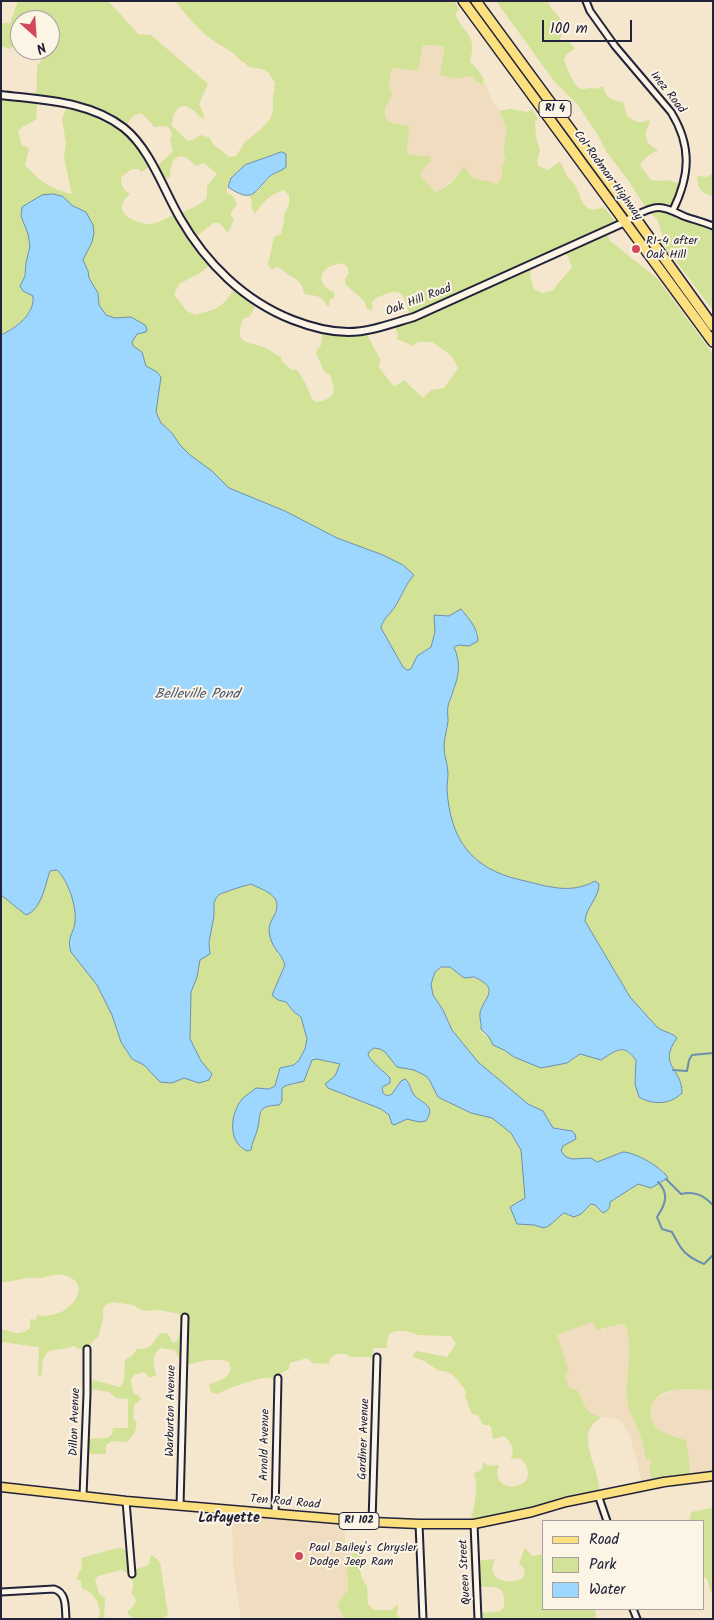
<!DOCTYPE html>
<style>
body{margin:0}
#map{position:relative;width:714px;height:1620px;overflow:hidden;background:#f5e6ce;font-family:Kalam,sans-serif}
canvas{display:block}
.frame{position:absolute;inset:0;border:2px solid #22223b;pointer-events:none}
.legend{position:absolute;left:542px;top:1520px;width:162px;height:90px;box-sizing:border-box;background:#fcf5e5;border:1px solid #a5a1a1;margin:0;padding:6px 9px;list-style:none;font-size:15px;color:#22223b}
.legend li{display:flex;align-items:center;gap:10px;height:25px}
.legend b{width:25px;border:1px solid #a5a1a1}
.north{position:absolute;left:10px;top:10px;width:50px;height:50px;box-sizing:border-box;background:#fcf5e5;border:1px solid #a5a1a1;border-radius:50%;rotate:154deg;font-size:14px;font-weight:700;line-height:20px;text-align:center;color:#22223b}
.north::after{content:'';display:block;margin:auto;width:18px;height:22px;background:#d1495b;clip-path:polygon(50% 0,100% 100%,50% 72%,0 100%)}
.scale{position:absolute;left:542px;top:20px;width:90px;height:22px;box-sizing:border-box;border:2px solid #22223b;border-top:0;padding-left:6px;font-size:15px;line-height:18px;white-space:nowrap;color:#22223b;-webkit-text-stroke:4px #fcf5e5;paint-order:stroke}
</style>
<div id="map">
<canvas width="714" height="1620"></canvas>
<div class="frame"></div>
<ul class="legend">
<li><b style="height:6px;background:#fce080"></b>Road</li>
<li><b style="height:14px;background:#d2e296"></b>Park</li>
<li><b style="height:14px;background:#9dd7fd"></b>Water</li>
</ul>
<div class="north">N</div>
<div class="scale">100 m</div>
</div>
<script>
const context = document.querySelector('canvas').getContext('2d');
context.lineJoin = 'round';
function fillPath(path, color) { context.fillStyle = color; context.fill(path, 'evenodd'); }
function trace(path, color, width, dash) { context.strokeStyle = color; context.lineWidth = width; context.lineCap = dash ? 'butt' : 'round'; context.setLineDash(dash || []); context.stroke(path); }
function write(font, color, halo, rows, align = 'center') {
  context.font = font + ' Kalam,sans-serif'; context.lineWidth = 4; context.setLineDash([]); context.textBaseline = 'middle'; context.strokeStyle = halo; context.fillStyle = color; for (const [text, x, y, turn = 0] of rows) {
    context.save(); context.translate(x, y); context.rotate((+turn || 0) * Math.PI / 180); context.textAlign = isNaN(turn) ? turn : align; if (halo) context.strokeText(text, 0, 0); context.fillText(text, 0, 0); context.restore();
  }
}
const built = new Path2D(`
 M 423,45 L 443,47 L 444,52 L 441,74 L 457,77 L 466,76 L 474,78 L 477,83 L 483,86 L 485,82 L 491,98 L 507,125 L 508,132 L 503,151 L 505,161 L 501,166 L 503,175 L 499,182 L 496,184 L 492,182 L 478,181 L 474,179 L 469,171 L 462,172 L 439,191 L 435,192 L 419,175 L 422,170 L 430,163 L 417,156 L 409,155 L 407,151 L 408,126 L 388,122 L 385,117 L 387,103 L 391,99 L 389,88 L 391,71 Z
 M 592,1321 L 602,1330 L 621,1324 L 626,1326 L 629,1336 L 630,1359 L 626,1381 L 646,1458 L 650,1459 L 651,1461 L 649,1469 L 652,1479 L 649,1481 L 641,1482 L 638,1464 L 629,1434 L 622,1422 L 618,1419 L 591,1415 L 587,1412 L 584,1402 L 569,1389 L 566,1381 L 557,1335 Z
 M 678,1389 L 713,1390 L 713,1473 L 691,1475 L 690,1462 L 681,1438 L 663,1433 L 654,1426 L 650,1415 L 652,1405 L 657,1397 Z
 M 232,1507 L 356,1514 L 356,1529 L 354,1528 L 345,1532 L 345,1543 L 350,1545 L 353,1553 L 350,1556 L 346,1556 L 348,1589 L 337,1605 L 339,1610 L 344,1614 L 344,1619 L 241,1619 L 233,1564 Z`);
const green = new Path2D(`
 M 18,1 L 107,1 L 113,6 L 138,34 L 151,35 L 208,84 L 199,104 L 204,115 L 204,120 C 199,116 193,109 188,107 C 177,102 171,119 172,126 L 188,141 L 192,140 L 201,135 L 210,138 L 213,144 L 229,157 L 236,156 L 245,142 L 261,129 L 270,119 L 273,112 L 273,97 L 275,83 L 269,73 L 262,69 L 249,67 L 245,63 L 242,62 C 234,51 218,45 207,36 C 195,26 185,13 175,1 L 454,1 L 459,9 L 455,14 C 466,38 477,33 470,62 C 476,68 486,76 483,86 L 479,83 L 477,83 L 474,78 L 466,76 L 460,79 L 440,75 L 444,52 L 443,47 L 441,46 L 423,45 L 418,71 L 394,68 L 391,71 L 389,88 L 392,92 C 391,104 380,107 388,122 L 409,126 L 407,151 L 409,155 L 429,156 L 431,159 C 429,166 422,168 420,175 L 435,192 C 445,190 460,176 464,166 L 474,179 L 492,182 L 496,184 C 503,179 503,173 501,166 L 505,161 C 505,156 503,153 504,148 C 507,128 509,130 499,111 L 511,109 L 527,112 L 532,109 L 538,119 L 535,122 L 536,138 L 540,150 L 537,162 L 538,166 L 548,170 L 559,162 C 564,166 564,171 567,176 C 569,179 573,181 575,185 C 582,198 582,216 604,207 L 618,225 L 606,231 L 610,241 L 657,278 L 713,354 L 713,1390 C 694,1390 657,1383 651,1408 C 650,1415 651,1421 655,1426 C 663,1436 676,1435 686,1441 L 691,1475 L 652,1479 L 649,1469 L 651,1461 L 650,1459 L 646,1459 C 644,1450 642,1441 639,1432 C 636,1422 628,1411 627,1400 C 625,1375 634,1351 626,1326 L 621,1324 L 596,1330 L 594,1324 L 592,1322 L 557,1335 L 569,1372 L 565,1375 L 569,1388 L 577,1390 C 587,1405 583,1414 602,1417 C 598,1420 593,1423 590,1428 C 582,1447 600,1471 599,1491 L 498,1516 L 474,1519 L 471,1519 C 474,1510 479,1483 474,1475 L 474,1473 C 481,1471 483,1469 483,1462 L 488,1466 L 499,1465 C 487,1496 543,1492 524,1462 C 520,1456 515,1458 510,1460 C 516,1452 512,1442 504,1436 L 493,1439 L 491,1427 L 489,1425 L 483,1425 L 478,1415 L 472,1414 L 465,1396 L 466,1391 C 459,1382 452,1369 439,1371 L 426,1362 L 412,1356 L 417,1351 L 447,1357 L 456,1344 L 451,1336 L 417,1335 C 412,1331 393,1328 389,1335 C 387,1338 387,1344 387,1348 L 373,1348 L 374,1360 L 369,1357 L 350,1357 L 346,1354 L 336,1354 L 330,1358 L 329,1364 L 313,1363 L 307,1358 L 290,1363 L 289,1369 L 279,1374 L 277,1381 C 276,1381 270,1378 270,1378 C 262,1376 225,1389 218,1394 L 211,1392 L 209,1385 C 220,1379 224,1382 231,1370 L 229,1362 C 215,1357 197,1361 183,1367 L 175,1350 L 160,1348 C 151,1358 153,1362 156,1375 L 150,1378 L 144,1372 L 134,1375 L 131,1380 L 133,1393 L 139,1396 L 141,1399 L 134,1405 L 133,1418 L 137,1423 L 135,1432 L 127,1442 L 112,1441 L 106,1445 L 106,1454 L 86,1454 L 86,1439 L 108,1438 L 112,1434 L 113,1428 L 128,1428 L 128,1399 L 116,1398 L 109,1392 L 91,1389 L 93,1380 L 120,1387 L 124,1381 L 125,1360 L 132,1356 L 137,1349 C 154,1349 151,1343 161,1333 L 168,1334 L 173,1343 L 177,1341 C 180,1333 182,1322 179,1314 L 160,1310 L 144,1311 L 133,1305 L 120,1303 L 113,1302 L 105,1305 L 103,1310 L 103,1319 L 98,1337 L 92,1342 L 88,1353 L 73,1346 L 68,1348 L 48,1351 L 43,1359 L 41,1377 L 38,1376 L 39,1347 L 1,1342 L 1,1330 C 13,1329 17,1339 30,1328 L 30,1319 L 36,1320 L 38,1314 L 40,1316 C 48,1316 60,1314 66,1309 C 79,1300 86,1283 67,1276 C 56,1272 50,1277 40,1278 C 36,1279 32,1277 28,1278 C 19,1279 11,1282 1,1282 L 1,895 L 26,915 C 39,910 46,885 49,873 L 53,870 L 57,870 L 62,874 L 75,904 L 76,923 L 70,937 L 69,948 L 97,985 L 112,1015 L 121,1042 L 132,1059 L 144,1065 L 160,1082 L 172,1083 L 184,1078 L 199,1083 L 212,1075 L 201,1061 L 190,1039 L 191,992 L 197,977 L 200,960 L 211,948 C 208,939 211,929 213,920 C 214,914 213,909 214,904 C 216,890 240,887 251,884 C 260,889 278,894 278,906 C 278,911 272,919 270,924 L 278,955 L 283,958 L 285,966 L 279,978 L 278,1000 L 286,1002 L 294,1012 L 301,1017 L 307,1039 L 305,1049 L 299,1060 L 294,1065 L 280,1068 L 275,1086 L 269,1089 L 256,1088 L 243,1099 L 251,1150 L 257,1130 L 259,1115 L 262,1110 L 268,1105 L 282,1101 L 282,1088 C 289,1083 291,1086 297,1083 C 306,1080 310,1068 312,1060 L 317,1059 L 340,1064 L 335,1076 L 326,1084 L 340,1093 L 381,1109 L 389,1115 L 392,1123 L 407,1119 L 419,1122 L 429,1116 C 431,1100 419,1103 413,1094 C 411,1090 410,1085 409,1082 L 401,1081 L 392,1094 L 387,1096 L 383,1093 L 384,1071 L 372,1063 L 368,1055 L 369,1052 L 374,1048 L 380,1049 L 385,1052 L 397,1067 L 414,1070 L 426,1076 L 430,1081 L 438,1097 L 471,1113 L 492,1118 L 511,1133 L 521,1150 L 525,1198 L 522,1201 L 517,1224 L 534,1225 L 545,1228 C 553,1224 557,1217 565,1213 L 569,1216 L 581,1214 L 591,1204 L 610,1202 L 638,1184 L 665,1172 L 646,1160 L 623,1152 L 597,1162 L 582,1158 L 573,1159 L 566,1157 L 561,1151 L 563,1146 L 576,1139 L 565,1129 L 553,1128 L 543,1111 L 528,1104 L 478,1062 L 452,1030 L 443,1010 L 433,995 L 431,984 L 435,972 L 441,967 L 450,967 L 464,978 C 474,977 492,981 489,996 C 487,1002 481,1008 480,1014 C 479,1020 482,1028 483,1034 L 489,1037 L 493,1045 L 504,1050 L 514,1057 L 567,1063 L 580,1054 L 601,1060 C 617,1050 622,1043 636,1060 L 635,1084 L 682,1085 L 668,1059 L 668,1053 L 675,1036 L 663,1032 L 657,1027 L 630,997 L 585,921 L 585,915 L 599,890 L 594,881 C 570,895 547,886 521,880 C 471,869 450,839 447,788 C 447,783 448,778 448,773 C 448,764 444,756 444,747 C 444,738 447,730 448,721 C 448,716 447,710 448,706 C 449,701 452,696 453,691 C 459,676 461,663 454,647 L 459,645 L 469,646 L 478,641 L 478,633 L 462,609 L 449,616 L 435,615 L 435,632 L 431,647 L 417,656 L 411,669 L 407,670 L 403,667 L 381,629 C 383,618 391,614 396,606 C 403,595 406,585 413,575 L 403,565 L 383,555 L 337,538 L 285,511 L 229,488 L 212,471 L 190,455 L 180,445 L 172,433 L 161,423 L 156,412 L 161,377 L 157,372 L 146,366 L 141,352 L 133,346 L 132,342 L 137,334 L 146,332 L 131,317 L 115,318 L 106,315 L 99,305 L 98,293 L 89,278 L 88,271 L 83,260 L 92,242 L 94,233 L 83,210 L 73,206 L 62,196 L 21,216 L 29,234 L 30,246 L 26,263 L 23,291 L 33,296 C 34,314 16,328 1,335 L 1,96 L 31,98 L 37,89 L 37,66 L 42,60 L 42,50 L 50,50 L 50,20 L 20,20 L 20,40 L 10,49 L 1,46 L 2,23 L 10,23 ZM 38,100 L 67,106 L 62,119 L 66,143 L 64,158 L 72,194 C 48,188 42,183 25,165 L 29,148 L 22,145 L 18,131 C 23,125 31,124 37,118 L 36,114 ZM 140,113 L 146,117 L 154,127 L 166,126 L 170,129 L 172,135 L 170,140 L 173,151 L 155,168 L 161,182 L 170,177 C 170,157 181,148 195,166 L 204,163 L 217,174 L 207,186 L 207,198 C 197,208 191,207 180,214 L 177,213 C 168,217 157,225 147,224 C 130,222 111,210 130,194 C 123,190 121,185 121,177 L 132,169 L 139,169 L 141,172 L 151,166 L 138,143 L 124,128 L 133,116 ZM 277,153 L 281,171 C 264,177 264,190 249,196 L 252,200 L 251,207 L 255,214 C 262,203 270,194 284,190 L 289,195 L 289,204 L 284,216 L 284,221 L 281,234 L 274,237 L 268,265 L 273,270 L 275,267 C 281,267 281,269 286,273 C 295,279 303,281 304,294 C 314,296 321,294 327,306 L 329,306 L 330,300 L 335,296 L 333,291 C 323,289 317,277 326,269 C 330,265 336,265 342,263 L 347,266 L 349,273 L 345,279 L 345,284 L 364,301 L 367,309 L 373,310 L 372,302 C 376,297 381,296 386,294 C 405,286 405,302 410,315 L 393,322 L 398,335 L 397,339 L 413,346 L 418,342 L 432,342 L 452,356 L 458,368 L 444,388 L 431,390 L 423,398 L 404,380 L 394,387 L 378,366 L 381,361 L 364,329 L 323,330 L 321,345 L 316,352 L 324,372 L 330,375 C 333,385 338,394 327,399 C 323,401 318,403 315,401 C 312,400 311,397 310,394 C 306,384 303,378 296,369 L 292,370 L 282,362 L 281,357 C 275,355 269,349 264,347 C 244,341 234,343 243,319 L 250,316 L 257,303 L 237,287 C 231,292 227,301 221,305 C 214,311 203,312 195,315 L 187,311 L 174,295 L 179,284 L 202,272 L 212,263 L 195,238 L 213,223 L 219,223 L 228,233 L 234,220 L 231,216 L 231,212 L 237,204 L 233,196 L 227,193 C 225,169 261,160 277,153 ZM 563,252 L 568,256 L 572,267 C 566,275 559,281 554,290 L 542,293 L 534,289 L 530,276 L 532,265 Z
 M 496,1 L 548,1 L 551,8 L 560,18 L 559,24 L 563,30 L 560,39 L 561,43 L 568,41 L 575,48 L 566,55 L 564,60 C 567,67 574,89 583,89 C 588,89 590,87 595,89 L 603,86 C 605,98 613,101 623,102 L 627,116 C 635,121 639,125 648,120 L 650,122 L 645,134 L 648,143 L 658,151 C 650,153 644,158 640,165 L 651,180 L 658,181 L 669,180 L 683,185 L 674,209 L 713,226 L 713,310 L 661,242 L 663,237 L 657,219 L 648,211 L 628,180 L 606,151 L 598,135 L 577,104 L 554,81 Z
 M 713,173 L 713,196 C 700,193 698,188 697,176 L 706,177 Z
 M 713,1508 L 713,1593 L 711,1592 L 707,1579 L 703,1576 L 703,1521 L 687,1521 L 690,1519 L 691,1512 Z
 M 118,1548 L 129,1550 L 131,1566 L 136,1569 L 147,1566 L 150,1562 L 150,1556 L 153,1556 L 160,1562 L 168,1615 L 162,1619 L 135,1619 L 128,1614 L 128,1611 C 136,1605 139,1600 131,1593 C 137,1585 131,1573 121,1570 L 98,1576 L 95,1580 L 99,1594 L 105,1598 L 104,1614 L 105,1619 L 96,1619 L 100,1616 C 101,1605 93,1590 82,1589 L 81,1581 L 77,1579 L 78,1574 L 82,1568 L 81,1558 Z
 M 525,1548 L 532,1556 L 543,1554 L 543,1609 L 595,1609 L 596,1617 L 594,1619 L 479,1619 L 479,1613 L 501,1611 C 504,1607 505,1605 504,1599 C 504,1584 490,1587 478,1587 L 476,1561 L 495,1559 C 485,1580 507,1586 523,1578 L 525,1570 L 519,1563 Z
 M 353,1553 L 359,1553 L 363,1558 C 357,1567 361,1579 367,1586 L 368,1604 L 374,1610 L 392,1610 L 398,1604 L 397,1615 L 401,1619 L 344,1619 C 343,1613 339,1610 337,1605 L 348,1589 L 346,1556 L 350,1556 Z`);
const water = new Path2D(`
 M 282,152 L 286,154 L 286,167 C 281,172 274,172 269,177 C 253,194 252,203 228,187 L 231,178 L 245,165 Z
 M 53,194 L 62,196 L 73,206 L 86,212 L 93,225 L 94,233 L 92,242 L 83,260 L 88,271 L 89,278 L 98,293 L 99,305 L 106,315 L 115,318 L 131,317 L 145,325 L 147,329 L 146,332 L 137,334 L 132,342 L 133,346 L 142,352 L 146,366 L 157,372 L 161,377 L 156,412 L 161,423 L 172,433 L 180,445 L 190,455 L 212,471 L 229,488 L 285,511 L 337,538 L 383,555 L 403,565 L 414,575 C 405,585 403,594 396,605 C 391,614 383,618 381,628 L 403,667 L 407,670 L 411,669 L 417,656 L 431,647 L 435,632 L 434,615 L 449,616 L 461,609 C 469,619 478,628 478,641 L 469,646 L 459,645 L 454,647 C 461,663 459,676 453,691 C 452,696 449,701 448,706 C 447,711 448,716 448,721 C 447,730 444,738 444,747 C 444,756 448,765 448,773 C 448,778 447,783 447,789 C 450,839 471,869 521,880 C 547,886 570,895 595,881 L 599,884 C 599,898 586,907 585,921 L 630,997 L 657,1027 C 663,1032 673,1033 677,1038 C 657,1066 682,1067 682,1093 C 670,1105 652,1105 639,1097 L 635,1084 L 636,1060 C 623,1043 617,1050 601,1060 L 580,1054 L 567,1063 L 541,1068 L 514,1057 L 504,1050 L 493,1045 L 489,1037 L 481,1029 C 482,1024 479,1018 480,1013 C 483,998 502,989 474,977 L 464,978 L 450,967 L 441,967 L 435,972 L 431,984 L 433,995 L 443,1010 L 452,1030 L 478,1062 L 528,1104 L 543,1111 L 553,1128 L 572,1131 L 575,1134 L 576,1139 L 563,1146 L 561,1151 L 566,1157 L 573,1159 L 591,1158 L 597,1162 L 623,1152 C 635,1152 663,1168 668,1178 L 651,1188 L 638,1184 L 610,1202 C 610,1208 609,1210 603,1213 L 595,1205 L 591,1204 L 581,1214 L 574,1217 L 564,1213 C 557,1217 553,1225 544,1228 L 534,1225 L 517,1224 L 510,1207 L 525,1198 L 521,1150 L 511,1133 L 492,1118 L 471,1113 L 438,1097 L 430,1081 L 426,1076 L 414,1070 L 397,1067 L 385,1052 L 380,1049 L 374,1048 L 369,1052 L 368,1055 C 374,1065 383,1070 390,1078 L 390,1083 L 382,1087 L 383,1093 L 387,1096 L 392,1094 L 401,1081 L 405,1079 C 411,1083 410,1091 415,1096 C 423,1104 436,1105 426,1121 L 419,1122 L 407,1119 L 394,1125 L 392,1124 L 389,1115 L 381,1109 L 328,1088 L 325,1084 L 335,1076 L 340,1064 L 317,1059 L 312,1060 L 304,1081 C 296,1084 289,1083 282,1088 L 282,1101 L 279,1105 C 255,1106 262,1113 257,1131 C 255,1137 252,1143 251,1150 L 247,1151 C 227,1142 230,1113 243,1098 C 247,1095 252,1091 256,1088 L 269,1089 L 275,1086 L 280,1068 L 294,1065 L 299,1060 L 305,1049 L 307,1039 L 301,1017 L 294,1012 L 286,1002 L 278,1000 L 272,995 L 285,965 C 281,952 271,949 269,931 C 269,925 271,921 274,916 C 284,896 267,892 251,884 L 237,888 L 220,894 L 216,898 L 214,903 L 214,916 L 209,942 L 210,954 L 200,960 L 197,977 L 191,992 L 190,1039 L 201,1061 L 212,1074 L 209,1080 L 199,1083 L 184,1078 L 172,1083 L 160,1082 L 144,1065 L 132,1059 L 121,1042 L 112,1015 L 97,985 L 71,952 C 66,938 74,933 75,922 C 77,907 68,880 57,870 L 50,871 C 45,885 42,909 26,915 L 1,895 L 1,335 C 16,328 35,314 33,296 L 23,291 L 20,286 L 25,276 L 26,263 L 30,246 L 28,234 L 21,216 L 22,207 L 42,195 Z`);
const stream = new Path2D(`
 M 673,1070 L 687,1071 L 689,1060 L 692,1055 L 713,1053
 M 666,1179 L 681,1194 C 695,1191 703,1195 713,1205
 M 658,1182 C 670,1194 665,1205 657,1217 L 662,1229 L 672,1232 C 681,1250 685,1256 704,1264 L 713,1255`);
const minor = new Path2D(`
 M 586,1 L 590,11 L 615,46 L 671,112 C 692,146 690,175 673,210
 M 634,216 C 660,203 661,206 686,217 C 695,220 704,222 713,226
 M 598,1495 L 607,1521
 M 83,1496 L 87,1394 L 87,1349
 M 126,1501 L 132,1574
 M 180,1506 L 185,1317
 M 275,1513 L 278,1378
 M 372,1522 L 377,1357
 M 419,1524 L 423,1619
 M 474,1524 L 478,1619
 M 1,1592 L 54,1589 C 67,1593 65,1607 66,1619
 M 633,1609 L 637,1619`);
const tertiary = new Path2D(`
 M 1,95 C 42,100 90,101 124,128 C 151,150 163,189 180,218 C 206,263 244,301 293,320 C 311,327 328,332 348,332 C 370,332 393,323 414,317 L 625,222 L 634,216`);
const primary = new Path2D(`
 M 1,1487 L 126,1501 L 372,1522 L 419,1524 L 474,1524 L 532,1512 L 566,1502 L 664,1482 L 713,1476`);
const trunk = new Path2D(`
 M 463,1 L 625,222
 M 476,1 L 634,216`);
const motorway = new Path2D(`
 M 634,216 L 713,326
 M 625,222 L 713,342`);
const markers = [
 [636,249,5,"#d1495b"],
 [299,1556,5,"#d1495b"]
];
const shields = [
 [555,109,32],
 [359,1521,40]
];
const shieldNames = [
 ["RI 4",555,109],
 ["RI 102",359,1521]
];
const streetNames = [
 ["Inez Road",667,93,52],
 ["Col Rodman Highway",607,176,54],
 ["Oak Hill Road",419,301,-21],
 ["Warburton Avenue",172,1411,-89],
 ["Dillon Avenue",76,1422,-88],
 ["Gardiner Avenue",365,1439,-88],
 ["Arnold Avenue",266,1445,-89],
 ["Ten Rod Road",285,1503,5],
 ["Queen Street",466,1572,-93]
];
const poiNames = [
 ["RI-4 after",646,242],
 ["Oak Hill",646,256],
 ["Paul Bailey's Chrysler",309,1549],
 ["Dodge Jeep Ram",309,1563]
];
const waterNames = [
 ["Belleville Pond",197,696]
];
const neighbourhoodNames = [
 ["Lafayette",229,1520]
];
fillPath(built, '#f0dcbe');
fillPath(green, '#d2e296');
fillPath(water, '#9dd7fd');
trace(water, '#6c8faf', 1);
trace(stream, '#6c8faf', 2);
trace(minor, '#22223b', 9);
trace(tertiary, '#22223b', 10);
trace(primary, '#22223b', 11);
trace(trunk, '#22223b', 12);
trace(motorway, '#22223b', 12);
trace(minor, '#fcf5e5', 5);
trace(tertiary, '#fcf5e5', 6);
trace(primary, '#fce080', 8);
trace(trunk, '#fce080', 9);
trace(motorway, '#fce080', 9);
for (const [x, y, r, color] of markers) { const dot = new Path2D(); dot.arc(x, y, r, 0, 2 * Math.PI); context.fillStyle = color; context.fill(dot); trace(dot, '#fcf5e5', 2); }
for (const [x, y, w] of shields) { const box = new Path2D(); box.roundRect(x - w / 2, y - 8.5, w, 17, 4); context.fillStyle = '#fcf5e5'; context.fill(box); trace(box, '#22223b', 1); }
write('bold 11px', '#22223b', null, shieldNames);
write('12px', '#22223b', '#fcf5e5', streetNames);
write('12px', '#22223b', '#fcf5e5', poiNames, 'left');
write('italic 14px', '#475875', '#fcf5e5', waterNames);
write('bold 14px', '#22223b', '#fcf5e5', neighbourhoodNames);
</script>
